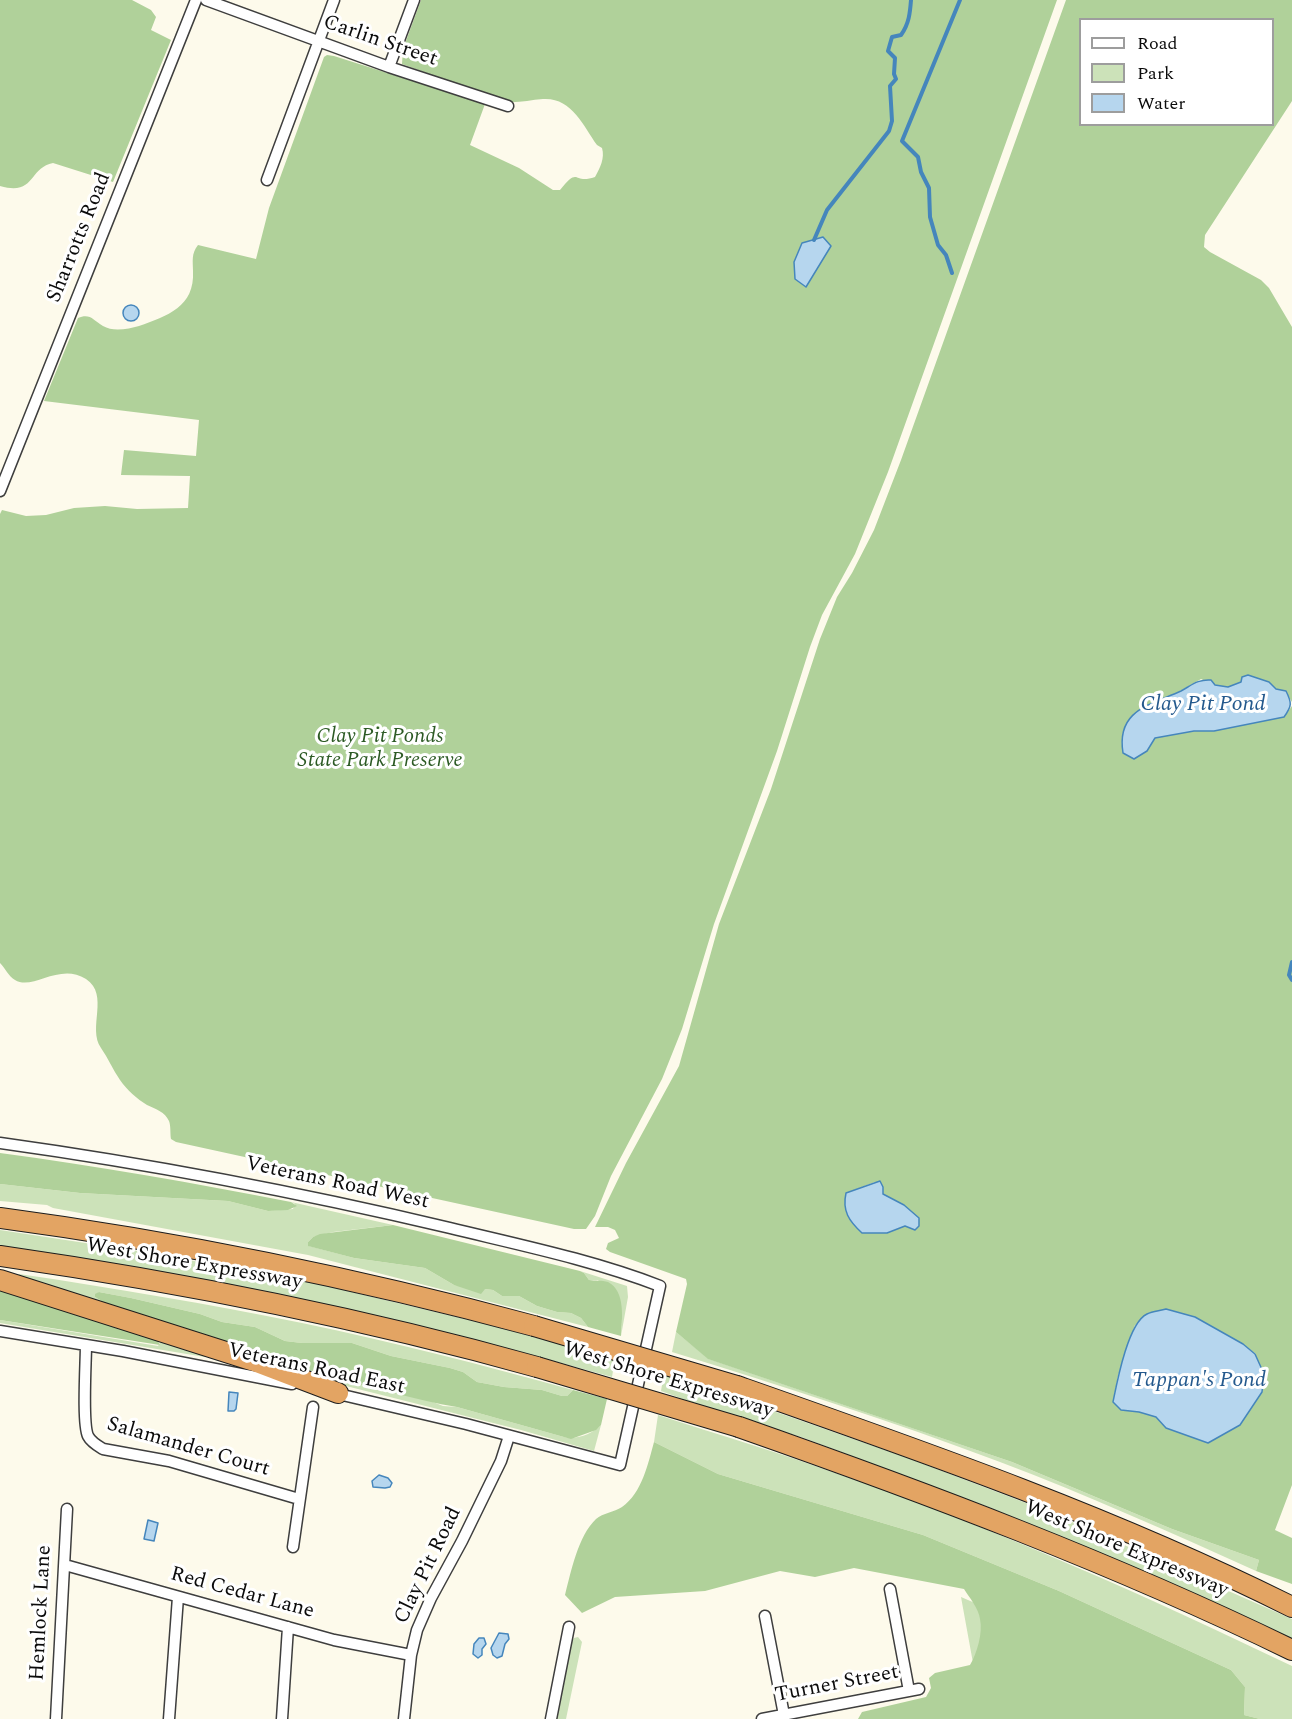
<!DOCTYPE html>
<style>
body{margin:0}
#map{position:relative;width:1292px;height:1719px;overflow:hidden;background:#fdfaeb;font-family:Spectral,serif}
canvas{display:block}
.legend{position:absolute;left:1079px;top:18px;width:195px;height:108px;box-sizing:border-box;background:#fff;border:2px solid #9d9d9d;margin:0;padding:8px 10px;list-style:none;font-size:18px;color:#0b0b0b}
.legend li{display:flex;align-items:center;gap:12px;height:30px}
.legend b{width:30px;border:2px solid #9d9d9d}
</style>
<div id="map">
<canvas width="1292" height="1719"></canvas>
<ul class="legend">
<li><b style="height:8px;background:#fff"></b>Road</li>
<li><b style="height:16px;background:#cce2b9"></b>Park</li>
<li><b style="height:16px;background:#b6d6ee"></b>Water</li>
</ul>
</div>
<script>
const context = document.querySelector('canvas').getContext('2d');
context.lineJoin = 'round';
function fillPath(path, color) { context.fillStyle = color; context.fill(path, 'evenodd'); }
function trace(path, color, width, dash) { context.strokeStyle = color; context.lineWidth = width; context.lineCap = dash ? 'butt' : 'round'; context.setLineDash(dash || []); context.stroke(path); }
function write(font, color, halo, rows, align = 'center') {
  context.font = font + ' Spectral,serif'; context.lineWidth = 6; context.setLineDash([]); context.textBaseline = 'middle'; context.strokeStyle = halo; context.fillStyle = color; for (const [text, x, y, turn = 0] of rows) {
    context.save(); context.translate(x, y); context.rotate((+turn || 0) * Math.PI / 180); context.textAlign = isNaN(turn) ? turn : align; if (halo) context.strokeText(text, 0, 0); context.fillText(text, 0, 0); context.restore();
  }
}
const green = new Path2D(`
 M 0,1184 L 80,1193 L 228,1201 L 268,1211 L 293,1209 L 295,1204 L 291,1202 L 393,1225 L 333,1232 L 313,1237 L 308,1242 L 309,1246 L 354,1258 L 425,1268 L 454,1285 L 493,1290 L 502,1296 L 519,1296 L 537,1306 L 557,1312 L 571,1313 L 581,1318 L 588,1327 L 308,1255 L 53,1208 L 47,1205 L 0,1201 Z
 M 0,1230 L 151,1253 L 318,1284 L 486,1324 L 615,1359 L 612,1377 L 510,1349 L 360,1312 L 0,1247 Z
 M 580,1271 L 627,1286 L 628,1297 L 621,1336 L 622,1320 L 598,1280 L 589,1280 L 584,1273 Z
 M 19,1274 C 114,1288 208,1304 302,1323 C 393,1342 483,1365 573,1390 L 567,1396 L 562,1396 L 542,1390 L 504,1387 L 477,1382 L 463,1372 L 450,1368 L 391,1356 L 352,1343 L 302,1343 L 285,1341 L 255,1327 L 222,1322 L 200,1314 L 131,1298 L 99,1292 L 95,1297 L 105,1303 L 348,1381 L 428,1400 L 443,1406 L 457,1407 L 564,1437 C 577,1440 592,1434 601,1425 L 594,1451 L 521,1430 L 342,1385 L 16,1277 Z
 M 0,1320 L 158,1346 L 160,1343 L 152,1338 L 206,1352 L 205,1357 L 0,1323 Z
 M 676,1332 L 709,1359 L 1012,1462 L 1172,1529 L 1259,1560 L 1256,1571 C 1172,1533 1087,1495 1000,1462 C 892,1421 782,1386 672,1352 Z
 M 664,1373 L 908,1458 L 1047,1511 L 1292,1619 L 1292,1641 L 1098,1552 L 991,1508 L 801,1437 L 710,1409 L 661,1391 Z
 M 658,1415 C 720,1435 783,1454 844,1476 C 997,1529 1146,1596 1292,1666 L 1292,1719 L 1260,1719 L 1244,1715 L 1245,1687 L 1231,1670 L 1059,1591 L 923,1535 L 718,1474 L 654,1442 Z
 M 961,1597 L 1073,1645 L 973,1663 Z
 M 578,1637 L 582,1642 L 566,1719 L 556,1719 L 572,1641 L 574,1638 Z`);
const forest = new Path2D(`
 M 0,0 L 132,0 L 151,10 L 156,17 L 151,30 L 171,40 L 113,182 L 53,163 C 28,168 36,196 0,186 Z
 M 421,0 L 1057,0 L 888,472 L 855,554 L 822,615 L 810,647 L 777,751 L 714,924 L 682,1029 L 662,1079 L 611,1176 L 595,1216 L 586,1229 L 574,1229 L 176,1142 L 171,1139 C 170,1134 171,1126 169,1121 C 165,1112 156,1109 147,1105 C 137,1099 127,1090 120,1080 C 113,1070 108,1058 101,1048 C 87,1028 110,995 86,979 C 59,962 33,991 15,980 C 9,977 5,968 0,963 L 0,514 L 2,510 L 26,516 L 46,515 L 74,508 L 105,506 L 137,509 L 188,508 L 190,476 L 121,475 L 124,450 L 196,456 L 199,420 L 44,401 L 78,318 C 90,313 93,320 103,326 C 113,332 128,329 139,326 C 167,316 195,307 193,271 C 193,261 191,254 198,245 L 256,259 L 269,208 L 324,57 L 327,55 L 334,56 L 485,104 L 470,145 L 519,168 L 553,190 L 560,190 C 580,165 572,185 595,177 C 600,168 605,158 602,148 L 597,145 C 583,125 571,97 543,99 C 530,100 519,103 506,102 L 402,64 L 403,49 Z
 M 1066,0 L 1292,0 L 1292,101 L 1205,235 L 1204,247 L 1210,252 L 1261,280 L 1269,288 L 1292,327 L 1292,702 L 1285,691 L 1276,689 L 1269,682 L 1241,682 L 1228,687 L 1215,685 L 1201,679 L 1180,691 L 1147,751 L 1155,738 L 1194,731 L 1214,731 L 1284,717 L 1292,706 L 1292,1485 L 1275,1530 L 1292,1538 L 1292,1584 L 1256,1571 L 1259,1560 L 1172,1529 L 1012,1462 L 708,1359 L 676,1332 L 687,1284 L 686,1279 L 610,1252 L 606,1249 L 608,1243 L 619,1238 L 615,1230 L 608,1227 L 595,1227 L 626,1163 L 679,1066 L 719,924 L 771,789 L 820,639 L 837,597 L 852,573 L 874,530 L 901,460 ZM 1080,20 L 1272,20 L 1272,124 L 1080,124 ZM 875,1182 L 883,1187 L 883,1194 L 904,1205 L 918,1218 L 887,1233 L 846,1193 ZM 1195,1317 L 1243,1344 L 1256,1354 L 1166,1428 C 1163,1425 1160,1420 1156,1417 C 1141,1408 1128,1416 1113,1402 L 1118,1376 L 1135,1325 Z
 M 0,1153 C 97,1166 194,1183 291,1202 L 297,1206 L 288,1210 L 268,1211 L 228,1201 L 80,1193 L 0,1184 Z
 M 393,1225 L 580,1271 L 584,1273 L 589,1280 C 595,1281 602,1280 608,1282 C 626,1291 622,1320 621,1336 L 588,1327 L 581,1318 L 571,1313 L 557,1312 L 537,1306 L 519,1296 L 502,1296 L 493,1290 L 485,1289 L 481,1294 L 454,1285 L 425,1268 L 354,1258 L 308,1246 L 308,1242 L 313,1237 L 320,1234 Z
 M 0,1290 L 152,1338 L 158,1341 L 160,1345 L 0,1320 Z
 M 99,1292 L 131,1298 L 200,1314 L 222,1322 L 255,1327 L 285,1341 L 302,1343 L 352,1343 L 391,1356 L 450,1368 L 463,1372 L 477,1382 L 504,1387 L 542,1390 L 562,1396 L 567,1396 L 573,1390 L 607,1399 L 601,1425 L 596,1430 L 571,1439 L 457,1407 C 436,1404 415,1398 394,1393 C 296,1370 201,1333 105,1303 L 95,1297 L 95,1294 Z
 M 654,1442 L 718,1474 L 923,1535 L 1059,1591 L 1231,1670 L 1245,1687 L 1244,1715 L 1260,1719 L 858,1719 L 862,1712 L 926,1697 L 931,1688 L 929,1678 L 935,1673 L 970,1665 C 977,1653 983,1633 980,1619 C 979,1609 969,1597 964,1589 L 854,1568 L 815,1577 L 780,1571 L 705,1591 L 615,1597 L 582,1613 L 565,1595 C 571,1572 578,1536 596,1519 C 603,1513 614,1512 622,1507 C 642,1493 648,1464 654,1442 Z`);
const water = new Path2D(`
 M 823,237 L 831,246 L 806,287 L 795,279 L 794,262 L 802,243 Z
 M123 313a8 8 0 1 1 16 0a8 8 0 1 1-16 0Z
 M 1248,675 L 1269,682 L 1276,689 L 1286,691 C 1292,703 1292,706 1284,717 L 1214,731 L 1194,731 L 1155,738 L 1147,751 L 1134,759 L 1123,753 C 1116,710 1150,705 1181,691 C 1192,685 1198,679 1211,680 L 1215,685 L 1228,687 L 1241,682 L 1242,677 Z
 M 880,1181 L 883,1187 L 883,1194 L 904,1205 L 919,1218 L 919,1226 L 915,1230 L 905,1226 L 887,1233 L 862,1233 C 849,1221 842,1211 846,1193 Z
 M 1166,1309 L 1195,1317 L 1243,1344 L 1255,1354 L 1264,1374 L 1262,1392 L 1240,1425 L 1208,1443 L 1166,1428 L 1156,1417 L 1139,1412 L 1121,1410 L 1113,1402 C 1117,1382 1128,1323 1147,1314 C 1153,1311 1160,1311 1166,1309 Z
 M 229,1392 L 238,1393 L 236,1409 L 234,1411 L 228,1411 Z
 M 379,1475 L 388,1478 L 392,1483 L 390,1487 L 385,1488 L 373,1487 L 372,1481 Z
 M 148,1520 L 158,1523 L 154,1541 L 144,1539 Z
 M 499,1633 L 508,1634 L 509,1639 L 505,1644 L 502,1656 L 497,1658 L 493,1655 L 491,1648 Z
 M 479,1638 L 484,1638 L 486,1644 L 482,1649 L 482,1655 L 478,1658 L 473,1654 L 474,1644 Z`);
const stream = new Path2D(`
 M 814,240 L 827,210 L 889,131 L 892,121 L 890,86 L 896,79 L 894,74 L 895,58 L 888,51 L 892,37 L 901,35 C 909,24 910,13 911,0
 M 952,273 L 946,255 L 938,245 L 930,217 L 929,188 L 921,172 L 918,157 L 902,141 L 960,0
 M 1292,962 L 1289,975 L 1292,980`);
const minor = new Path2D(`
 M 206,0 L 389,67 L 508,106
 M 389,67 L 414,0
 M 267,180 L 334,0
 M 0,491 L 196,0
 M 0,1143 C 151,1164 302,1193 450,1228 C 520,1245 593,1260 660,1286 L 620,1465 L 466,1424 L 334,1393
 M 0,1331 L 123,1351 L 292,1384
 M 86,1345 C 86,1362 82,1423 88,1436 C 91,1442 98,1446 103,1449 L 169,1461 L 299,1499
 M 293,1547 L 313,1407
 M 65,1565 L 334,1640 L 411,1655
 M 890,1589 L 909,1691
 M 765,1616 L 784,1715
 M 56,1719 L 67,1509
 M 169,1719 L 178,1597
 M 282,1719 L 288,1627
 M 404,1719 L 411,1655 L 417,1630 L 431,1598 L 462,1541 L 501,1461 L 509,1436
 M 551,1719 L 569,1627
 M 762,1719 L 919,1689`);
const motorway = new Path2D(`
 M 0,1218 C 180,1242 359,1279 534,1326
 M 0,1256 C 181,1282 361,1318 537,1367
 M 0,1280 L 254,1361 L 338,1393
 M 737,1386 C 925,1452 1114,1518 1292,1607
 M 739,1427 C 927,1493 1113,1563 1292,1650`);
const motorwayBridge = new Path2D(`
 M 534,1326 L 737,1386
 M 537,1367 L 739,1427`);
const streetNames = [
 ["Carlin Street",380,42,19],
 ["Sharrotts Road",80,238,-68],
 ["Veterans Road West",337,1184,12],
 ["West Shore Expressway",194,1265,10],
 ["Veterans Road East",316,1370,12],
 ["West Shore Expressway",668,1381,17],
 ["Salamander Court",188,1448,16],
 ["West Shore Expressway",1126,1550,23],
 ["Clay Pit Road",429,1566,-64],
 ["Red Cedar Lane",242,1594,15],
 ["Hemlock Lane",42,1613,-87],
 ["Turner Street",837,1685,-11]
];
const parkNames = [
 ["Clay Pit Ponds",380,738],
 ["State Park Preserve",380,762]
];
const waterNames = [
 ["Clay Pit Pond",1203,706],
 ["Tappan's Pond",1199,1382]
];
fillPath(green, '#cce2b9');
fillPath(forest, '#b0d19a');
fillPath(water, '#b6d6ee');
trace(water, '#4586bc', 1.5);
trace(stream, '#4586bc', 4);
trace(minor, '#3e3e3e', 13);
trace(motorway, '#1c1c1c', 22);
trace(minor, '#fff', 10);
trace(motorway, '#e3a463', 20);
trace(motorwayBridge, '#1c1c1c', 22, []);
trace(motorwayBridge, '#e3a463', 20);
write('21px', '#0b0b0b', '#fff', streetNames);
write('italic 21px', '#2c5a24', '#fff', parkNames);
write('italic 22px', '#24598d', '#fff', waterNames);
</script>
